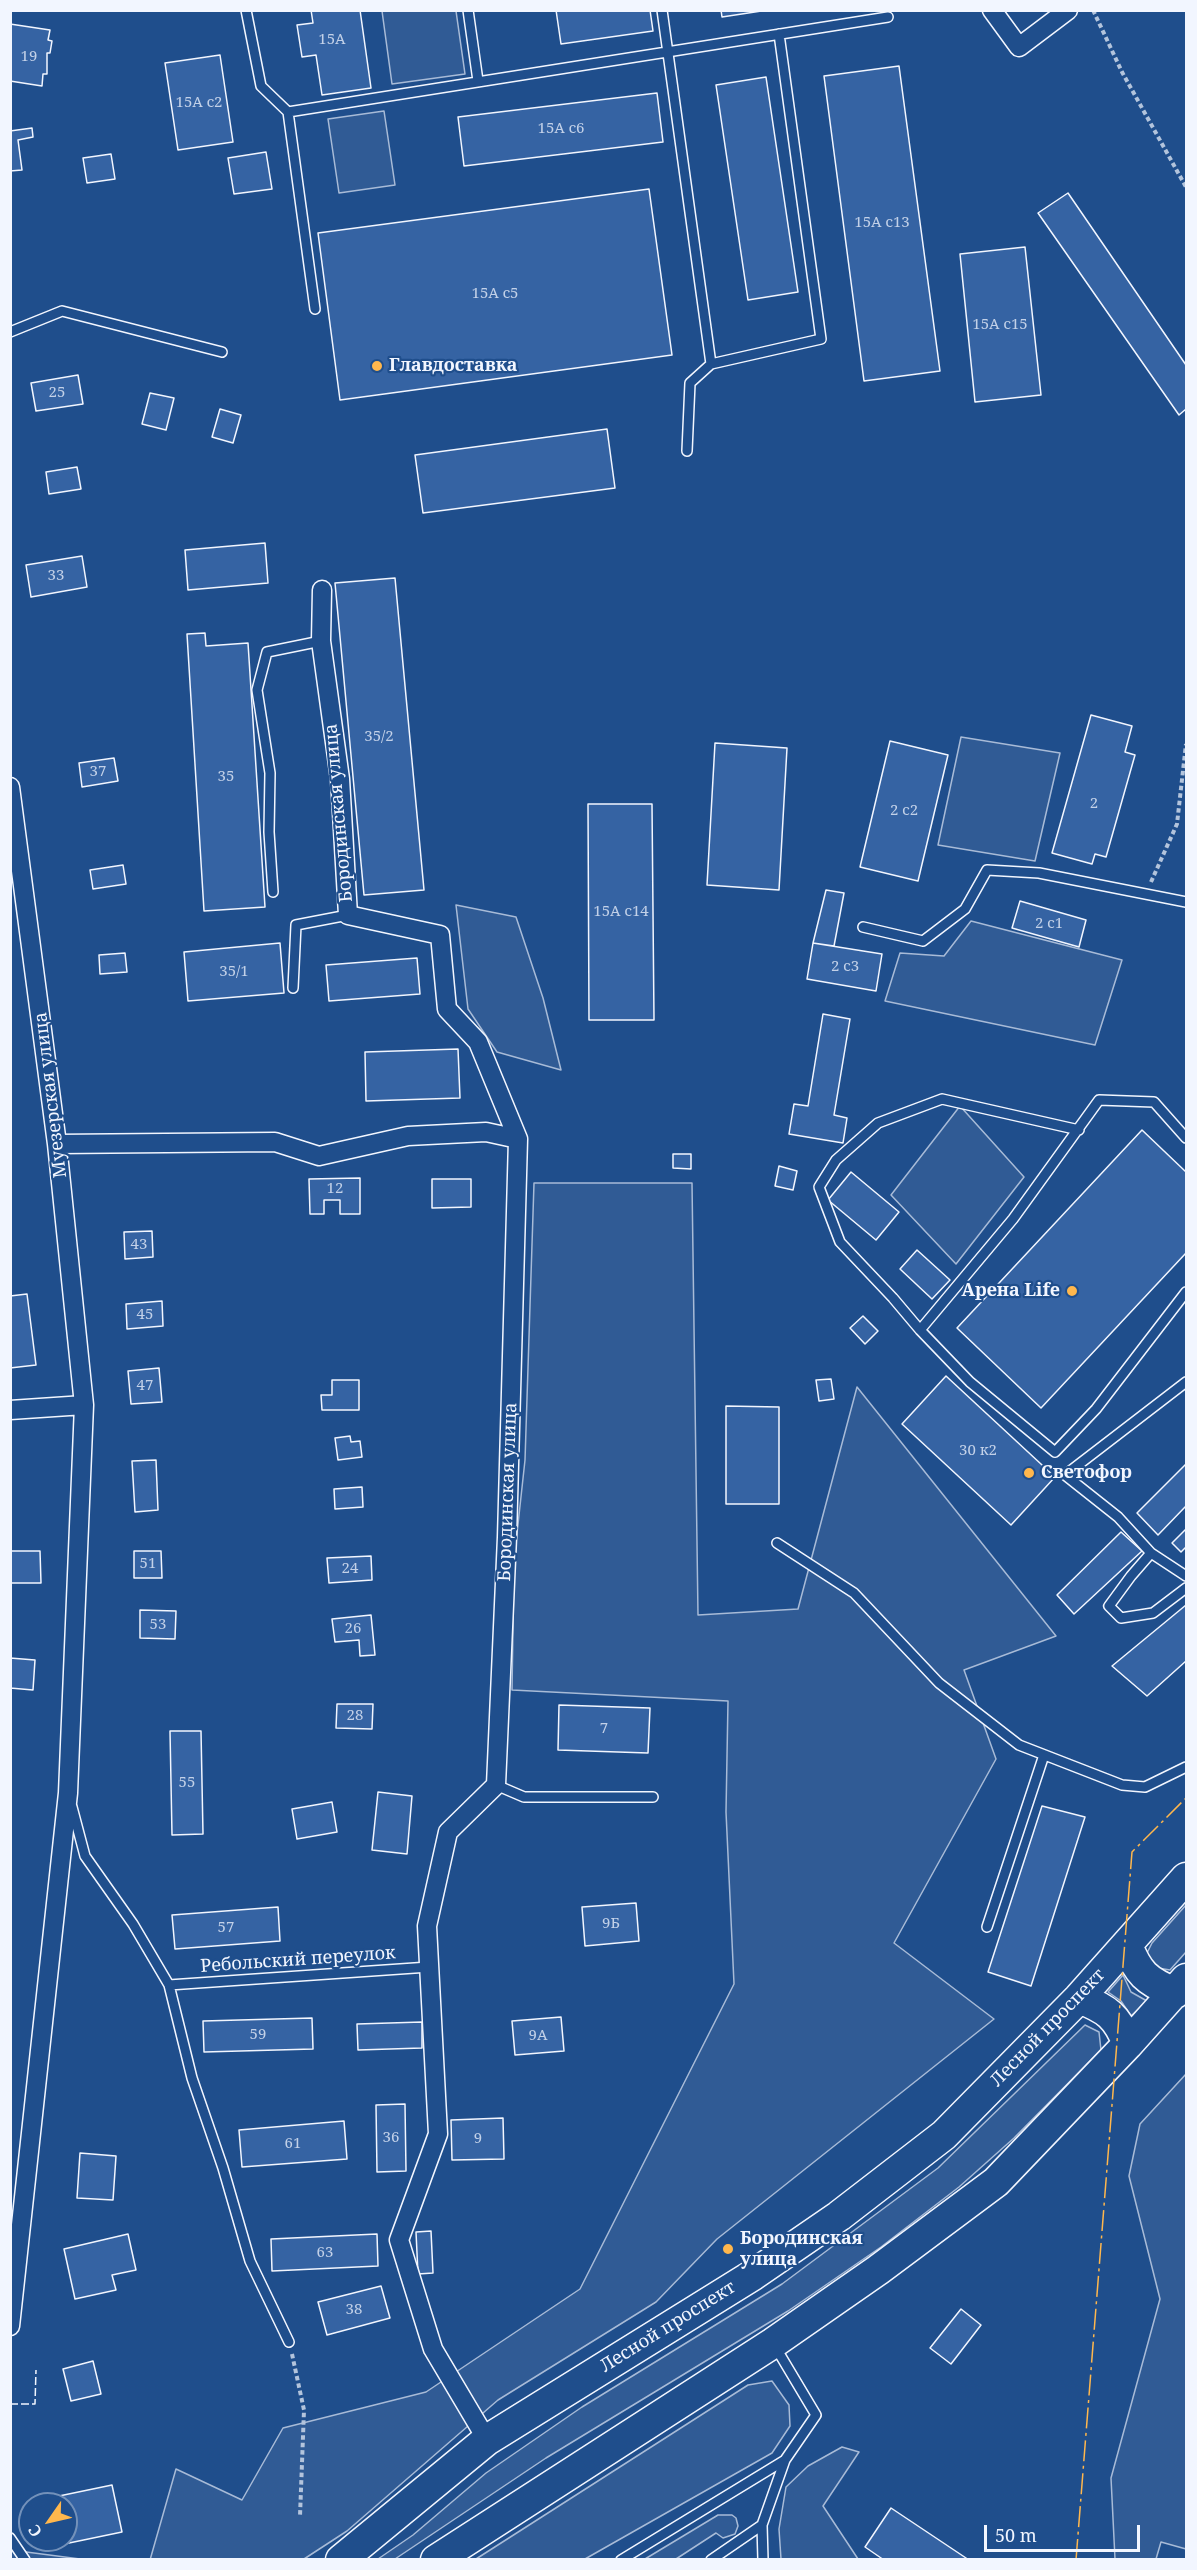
<!DOCTYPE html>
<meta charset="utf-8">
<style>
body{margin:0}
#map{position:relative;width:1197px;height:2570px;overflow:hidden;background:#1f4e8c;font-family:"Noto Serif",serif}
canvas{display:block}
.frame{position:absolute;inset:0;border:12px solid #f2f6ff;pointer-events:none}
.north{position:absolute;left:18px;top:2492px;width:60px;height:60px;box-sizing:border-box;background:#1f4e8c;border:2px solid #7391ba;border-radius:50%;rotate:236deg;font-size:16px;font-weight:700;line-height:24px;text-align:center;color:#f2f6ff}
.north::after{content:'';display:block;margin:auto;width:21px;height:27px;background:#ffb74d;clip-path:polygon(50% 0,100% 100%,50% 72%,0 100%)}
.scale{position:absolute;left:984px;top:2525px;width:156px;height:27px;box-sizing:border-box;border:3px solid #f2f6ff;border-top:0;padding-left:8px;font-size:18px;line-height:21px;white-space:nowrap;color:#f2f6ff;-webkit-text-stroke:4px #1f4e8c;paint-order:stroke}
</style>
<div id="map">
<canvas width="1197" height="2570"></canvas>
<div class="frame"></div>
<div class="north">С</div>
<div class="scale">50 m</div>
</div>
<script>
const context = document.querySelector('canvas').getContext('2d');
context.lineJoin = 'round';
function fillPath(path, color) { context.fillStyle = color; context.fill(path, 'evenodd'); }
function trace(path, color, width, dash) { context.strokeStyle = color; context.lineWidth = width; context.lineCap = dash ? 'butt' : 'round'; context.setLineDash(dash || []); context.stroke(path); }
function write(font, color, halo, rows, align = 'center') {
  context.font = font + ' "Noto Serif",serif'; context.lineWidth = 4.5; context.setLineDash([]); context.textBaseline = 'middle'; context.strokeStyle = halo; context.fillStyle = color; for (const [text, x, y, turn = 0] of rows) {
    context.save(); context.translate(x, y); context.rotate((+turn || 0) * Math.PI / 180); context.textAlign = isNaN(turn) ? turn : align; if (halo) context.strokeText(text, 0, 0); context.fillText(text, 0, 0); context.restore();
  }
}
const built = new Path2D(`
 M 382,11 L 456,11 L 465,74 L 392,84 Z
 M 384,111 L 395,185 L 339,193 L 328,119 Z
 M 961,737 L 1060,753 L 1035,861 L 938,845 Z
 M 456,905 L 516,917 L 543,998 L 561,1070 L 497,1052 L 468,1009 Z
 M 971,921 L 1122,960 L 1095,1045 L 885,1001 L 900,953 L 944,956 Z
 M 960,1106 L 1024,1177 L 956,1264 L 891,1195 Z
 M 534,1183 L 692,1183 L 698,1615 L 798,1609 L 857,1387 L 1056,1636 L 964,1670 L 996,1759 L 894,1943 L 994,2019 L 717,2239 L 656,2302 L 498,2400 L 347,2531 L 304,2559 L 150,2560 L 176,2469 L 242,2500 L 283,2428 L 426,2392 L 580,2289 L 734,1984 L 726,1812 L 728,1701 L 512,1690 L 514,1561 L 525,1460 Z
 M 1186,1905 L 1186,1952 L 1170,1970 L 1152,1967 L 1144,1959 L 1152,1943 Z
 M 1123,1975 L 1131,1992 L 1147,2001 L 1131,2016 L 1121,2001 L 1108,1992 Z
 M 1085,2025 L 1099,2032 L 1101,2050 L 1014,2138 L 959,2187 L 881,2247 L 788,2311 L 546,2458 L 395,2559 L 378,2559 L 413,2535 L 486,2473 L 582,2407 L 782,2284 L 938,2168 Z
 M 1186,2074 L 1186,2549 L 1161,2542 L 1156,2559 L 1115,2559 L 1111,2478 L 1160,2299 L 1129,2176 L 1140,2124 Z
 M 772,2381 L 789,2405 L 790,2426 L 772,2453 L 585,2559 L 476,2559 L 748,2385 Z
 M 842,2447 L 859,2452 L 823,2506 L 858,2559 L 781,2559 L 779,2529 L 786,2487 L 808,2466 Z
 M 718,2515 L 732,2515 L 736,2518 L 738,2526 L 735,2534 L 723,2538 L 716,2533 L 676,2559 L 645,2559 Z
 M 11,2550 L 80,2559 L 11,2559 Z`);
const building = new Path2D(`
 M 311,10 L 360,10 L 371,88 L 322,95 L 316,55 L 302,57 L 297,25 L 313,23 Z
 M 556,10 L 650,10 L 653,31 L 561,44 Z
 M 721,10 L 768,10 L 722,17 Z
 M 10,24 L 50,30 L 48,40 L 52,41 L 50,53 L 47,53 L 47,74 L 43,74 L 42,86 L 10,81 Z
 M 220,55 L 233,142 L 178,150 L 165,63 Z
 M 899,66 L 940,371 L 864,381 L 824,76 Z
 M 766,77 L 798,292 L 748,300 L 716,85 Z
 M 657,93 L 663,142 L 464,166 L 458,117 Z
 M 32,128 L 33,137 L 18,140 L 22,170 L 10,171 L 10,131 Z
 M 266,152 L 272,189 L 234,194 L 228,158 Z
 M 111,154 L 115,179 L 87,183 L 83,158 Z
 M 649,189 L 672,355 L 340,400 L 318,233 Z
 M 1068,193 L 1186,365 L 1186,409 L 1179,415 L 1038,213 Z
 M 1025,247 L 1041,395 L 975,402 L 960,254 Z
 M 78,375 L 83,404 L 36,411 L 31,383 Z
 M 150,393 L 174,398 L 166,430 L 142,424 Z
 M 220,409 L 241,415 L 233,443 L 212,437 Z
 M 607,429 L 615,488 L 423,513 L 415,455 Z
 M 77,467 L 81,489 L 49,494 L 46,472 Z
 M 265,543 L 268,583 L 188,590 L 185,550 Z
 M 82,556 L 87,587 L 31,597 L 26,565 Z
 M 395,578 L 424,890 L 364,895 L 335,583 Z
 M 205,633 L 206,646 L 248,643 L 265,907 L 204,911 L 187,634 Z
 M 1091,715 L 1132,726 L 1125,752 L 1135,755 L 1106,857 L 1095,854 L 1092,864 L 1052,853 Z
 M 890,741 L 948,755 L 918,881 L 860,867 Z
 M 715,743 L 787,748 L 779,890 L 707,885 Z
 M 114,758 L 118,781 L 82,787 L 79,763 Z
 M 588,804 L 652,804 L 654,1020 L 589,1020 Z
 M 123,865 L 126,884 L 93,889 L 90,870 Z
 M 826,890 L 844,893 L 834,946 L 813,943 Z
 M 1020,901 L 1086,920 L 1079,947 L 1012,928 Z
 M 280,943 L 284,993 L 188,1001 L 184,952 Z
 M 813,943 L 882,954 L 876,991 L 807,979 Z
 M 125,953 L 127,972 L 100,974 L 99,955 Z
 M 417,958 L 420,994 L 329,1001 L 326,965 Z
 M 823,1014 L 850,1019 L 834,1115 L 847,1118 L 843,1143 L 789,1134 L 794,1104 L 808,1106 Z
 M 458,1049 L 460,1098 L 366,1101 L 365,1052 Z
 M 1142,1130 L 1186,1172 L 1186,1253 L 1041,1408 L 957,1328 Z
 M 673,1154 L 691,1154 L 691,1169 L 673,1168 Z
 M 779,1166 L 797,1171 L 793,1190 L 775,1186 Z
 M 851,1172 L 899,1212 L 876,1240 L 828,1200 Z
 M 360,1178 L 360,1214 L 340,1214 L 340,1200 L 324,1200 L 324,1214 L 310,1214 L 309,1179 Z
 M 432,1179 L 471,1179 L 471,1207 L 432,1208 Z
 M 152,1231 L 153,1257 L 125,1259 L 124,1232 Z
 M 917,1250 L 950,1280 L 932,1299 L 900,1269 Z
 M 27,1294 L 36,1365 L 10,1368 L 10,1296 Z
 M 162,1301 L 163,1326 L 127,1329 L 126,1304 Z
 M 863,1316 L 878,1331 L 865,1344 L 850,1328 Z
 M 159,1368 L 162,1402 L 131,1404 L 128,1371 Z
 M 946,1376 L 1055,1477 L 1011,1525 L 902,1424 Z
 M 831,1379 L 834,1399 L 819,1401 L 816,1380 Z
 M 332,1380 L 359,1380 L 359,1410 L 322,1410 L 321,1395 L 332,1395 Z
 M 726,1406 L 779,1407 L 779,1504 L 726,1504 Z
 M 350,1436 L 351,1442 L 360,1441 L 362,1457 L 338,1460 L 335,1438 Z
 M 156,1460 L 158,1510 L 135,1512 L 132,1461 Z
 M 1186,1464 L 1186,1506 L 1158,1535 L 1137,1513 Z
 M 362,1487 L 363,1507 L 335,1509 L 334,1489 Z
 M 1186,1529 L 1186,1547 L 1181,1552 L 1172,1543 Z
 M 1121,1532 L 1142,1551 L 1074,1614 L 1057,1595 Z
 M 11,1551 L 40,1551 L 41,1583 L 11,1583 Z
 M 134,1551 L 161,1551 L 162,1578 L 134,1578 Z
 M 371,1556 L 372,1580 L 329,1583 L 327,1558 Z
 M 1186,1605 L 1186,1661 L 1147,1696 L 1112,1666 Z
 M 140,1610 L 176,1611 L 175,1639 L 140,1638 Z
 M 371,1615 L 375,1655 L 360,1656 L 359,1640 L 335,1642 L 332,1619 Z
 M 10,1658 L 35,1660 L 33,1690 L 10,1688 Z
 M 337,1704 L 373,1704 L 372,1729 L 336,1728 Z
 M 559,1705 L 650,1708 L 648,1753 L 558,1750 Z
 M 170,1731 L 201,1731 L 203,1834 L 172,1835 Z
 M 378,1792 L 412,1796 L 407,1854 L 372,1850 Z
 M 332,1802 L 337,1832 L 297,1839 L 292,1809 Z
 M 1042,1806 L 1085,1817 L 1031,1986 L 988,1972 Z
 M 636,1903 L 639,1941 L 585,1946 L 582,1907 Z
 M 278,1907 L 280,1941 L 175,1949 L 172,1915 Z
 M 561,2017 L 564,2051 L 515,2055 L 512,2021 Z
 M 312,2018 L 313,2049 L 204,2052 L 203,2021 Z
 M 422,2022 L 422,2048 L 358,2050 L 357,2024 Z
 M 405,2104 L 406,2171 L 377,2172 L 376,2105 Z
 M 503,2118 L 504,2159 L 452,2160 L 451,2120 Z
 M 344,2121 L 347,2159 L 242,2167 L 239,2130 Z
 M 80,2153 L 116,2156 L 113,2200 L 77,2198 Z
 M 431,2231 L 433,2273 L 418,2274 L 416,2232 Z
 M 128,2234 L 136,2270 L 112,2275 L 116,2290 L 75,2299 L 64,2249 Z
 M 377,2234 L 378,2266 L 272,2271 L 271,2239 Z
 M 381,2286 L 390,2318 L 327,2335 L 318,2302 Z
 M 961,2309 L 981,2325 L 951,2364 L 930,2348 Z
 M 93,2361 L 101,2394 L 71,2401 L 63,2369 Z
 M 112,2485 L 122,2532 L 45,2548 L 44,2540 L 66,2540 L 66,2504 L 36,2504 L 35,2501 Z
 M 891,2508 L 969,2560 L 884,2560 L 865,2547 Z`);
const path = new Path2D(`
 M 1093,10 L 1122,72 L 1186,187
 M 1151,882 L 1177,824 L 1186,744
 M 292,2354 L 304,2410 L 300,2516`);
const service = new Path2D(`
 M 246,10 L 261,86 L 288,112 L 888,17
 M 468,10 L 478,81
 M 662,10 L 711,364
 M 288,112 L 315,309
 M 10,332 L 62,311 L 222,352
 M 687,451 L 690,383 L 711,364 L 821,339 L 779,34
 M 273,892 L 269,832 L 270,773 L 257,690 L 267,652 L 321,641
 M 863,927 L 923,941 L 965,909 L 987,870 L 1039,873 L 1186,902
 M 293,988 L 296,925 L 348,915
 M 1186,1138 L 1154,1102 L 1099,1100 L 1013,1219 L 920,1330 L 970,1382 L 1055,1452 L 1096,1409 L 1186,1292
 M 920,1330 L 893,1298 L 840,1242 L 819,1187 L 836,1160 L 878,1123 L 942,1099 L 1079,1130
 M 1186,1382 L 1065,1475 L 1118,1517 L 1151,1553 L 1186,1576
 M 777,1543 L 854,1593 L 939,1683 L 1019,1745 L 1122,1785 L 1145,1787 L 1186,1767
 M 1151,1553 L 1131,1576 L 1109,1606 L 1121,1618 L 1153,1613 L 1186,1588
 M 496,1785 L 524,1797 L 653,1797
 M 72,1807 L 85,1856 L 133,1924 L 169,1985 L 192,2078 L 223,2168 L 250,2261 L 289,2342
 M 987,1927 L 1044,1755
 M 169,1985 L 429,1967
 M 10,2538 L 25,2560
 M 621,2560 L 785,2460
 M 711,2560 L 762,2525
 M 763,2560 L 762,2525 L 785,2460 L 816,2415 L 776,2348`);
const minor = new Path2D(`
 M 992,10 L 1019,47 L 1068,10
 M 322,590 L 321,641 L 340,779 L 348,915 L 440,935 L 447,1009 L 478,1042 L 518,1139 L 507,1537 L 496,1785 L 448,1832 L 427,1926 L 438,2134 L 399,2240 L 433,2349 L 487,2440
 M 10,787 L 57,1144 L 84,1405 L 68,1793 L 10,2326
 M 57,1144 L 275,1142 L 319,1156 L 408,1136 L 486,1132 L 518,1139
 M 10,1410 L 84,1405`);
const primary = new Path2D(`
 M 1127,1945 C 1138,1973 1146,1981 1175,1993
 M 1079,1998 C 1107,2009 1117,2016 1128,2044
 M 341,2560 L 487,2440 L 753,2275 L 839,2216 L 944,2135 L 1079,1998 L 1186,1878
 M 436,2560 L 773,2343 L 878,2270 L 996,2182 L 1128,2044 L 1186,1979`);
const fence = new Path2D(`
 M 10,2404 L 35,2404 L 36,2370`);
const power = new Path2D(`
 M 1076,2560 L 1132,1852 L 1186,1798`);
const markers = [
 [377,366,6,"#ffb74d"],
 [1072,1291,6,"#ffb74d"],
 [1029,1473,6,"#ffb74d"],
 [728,2249,6,"#ffb74d"]
];
const numberNames = [
 ["15А",332,40],
 ["19",29,57],
 ["15А с2",199,103],
 ["15А с6",561,129],
 ["15А с13",882,223],
 ["15А с5",495,294],
 ["15А с15",1000,325],
 ["25",57,393],
 ["33",56,576],
 ["35/2",379,737],
 ["37",98,772],
 ["35",226,777],
 ["2",1094,804],
 ["2 с2",904,811],
 ["15А с14",621,912],
 ["2 с1",1049,924],
 ["2 с3",845,967],
 ["35/1",234,972],
 ["12",335,1189],
 ["43",139,1245],
 ["45",145,1315],
 ["47",145,1386],
 ["30 к2",978,1451],
 ["51",148,1564],
 ["24",350,1569],
 ["53",158,1625],
 ["26",353,1629],
 ["28",355,1716],
 ["7",604,1729],
 ["55",187,1783],
 ["9Б",611,1924],
 ["57",226,1928],
 ["59",258,2035],
 ["9А",538,2036],
 ["36",391,2138],
 ["9",478,2139],
 ["61",293,2144],
 ["63",325,2253],
 ["38",354,2310]
];
const poiNames = [
 ["Главдоставка",389,366],
 ["Арена Life",1060,1291,"right"],
 ["Светофор",1041,1473],
 ["Бородинская",740,2239],
 ["улица",740,2260]
];
const streetNames = [
 ["Бородинская улица",339,813,-95],
 ["Муезерская улица",51,1095,-97],
 ["Бородинская улица",508,1492,-88],
 ["Ребольский переулок",298,1960,-4],
 ["Лесной проспект",1048,2028,-46],
 ["Лесной проспект",668,2327,-32]
];
fillPath(built, '#305b95');
trace(built, '#a8bbd7', 1.5);
fillPath(building, '#3563a3');
trace(building, '#f2f6ff', 1.5);
trace(service, '#f2f6ff', 12);
trace(minor, '#f2f6ff', 21);
trace(primary, '#f2f6ff', 33);
trace(path, '#b3c4dc', 4, [4.5, 3]);
trace(service, '#1f4e8c', 9);
trace(minor, '#1f4e8c', 18);
trace(primary, '#1f4e8c', 30);
trace(fence, '#f2f6ff', 1.5, [8, 3]);
trace(power, '#ffb74d', 1.5, [21, 4.5, 3, 4.5]);
for (const [x, y, r, color] of markers) { const dot = new Path2D(); dot.arc(x, y, r, 0, 2 * Math.PI); context.fillStyle = color; context.fill(dot); trace(dot, '#1f4e8c', 2); }
write('15px', '#c3d1e8', null, numberNames);
write('bold 18px', '#f2f6ff', '#1f4e8c', poiNames, 'left');
write('18px', '#f2f6ff', '#1f4e8c', streetNames);
</script>
